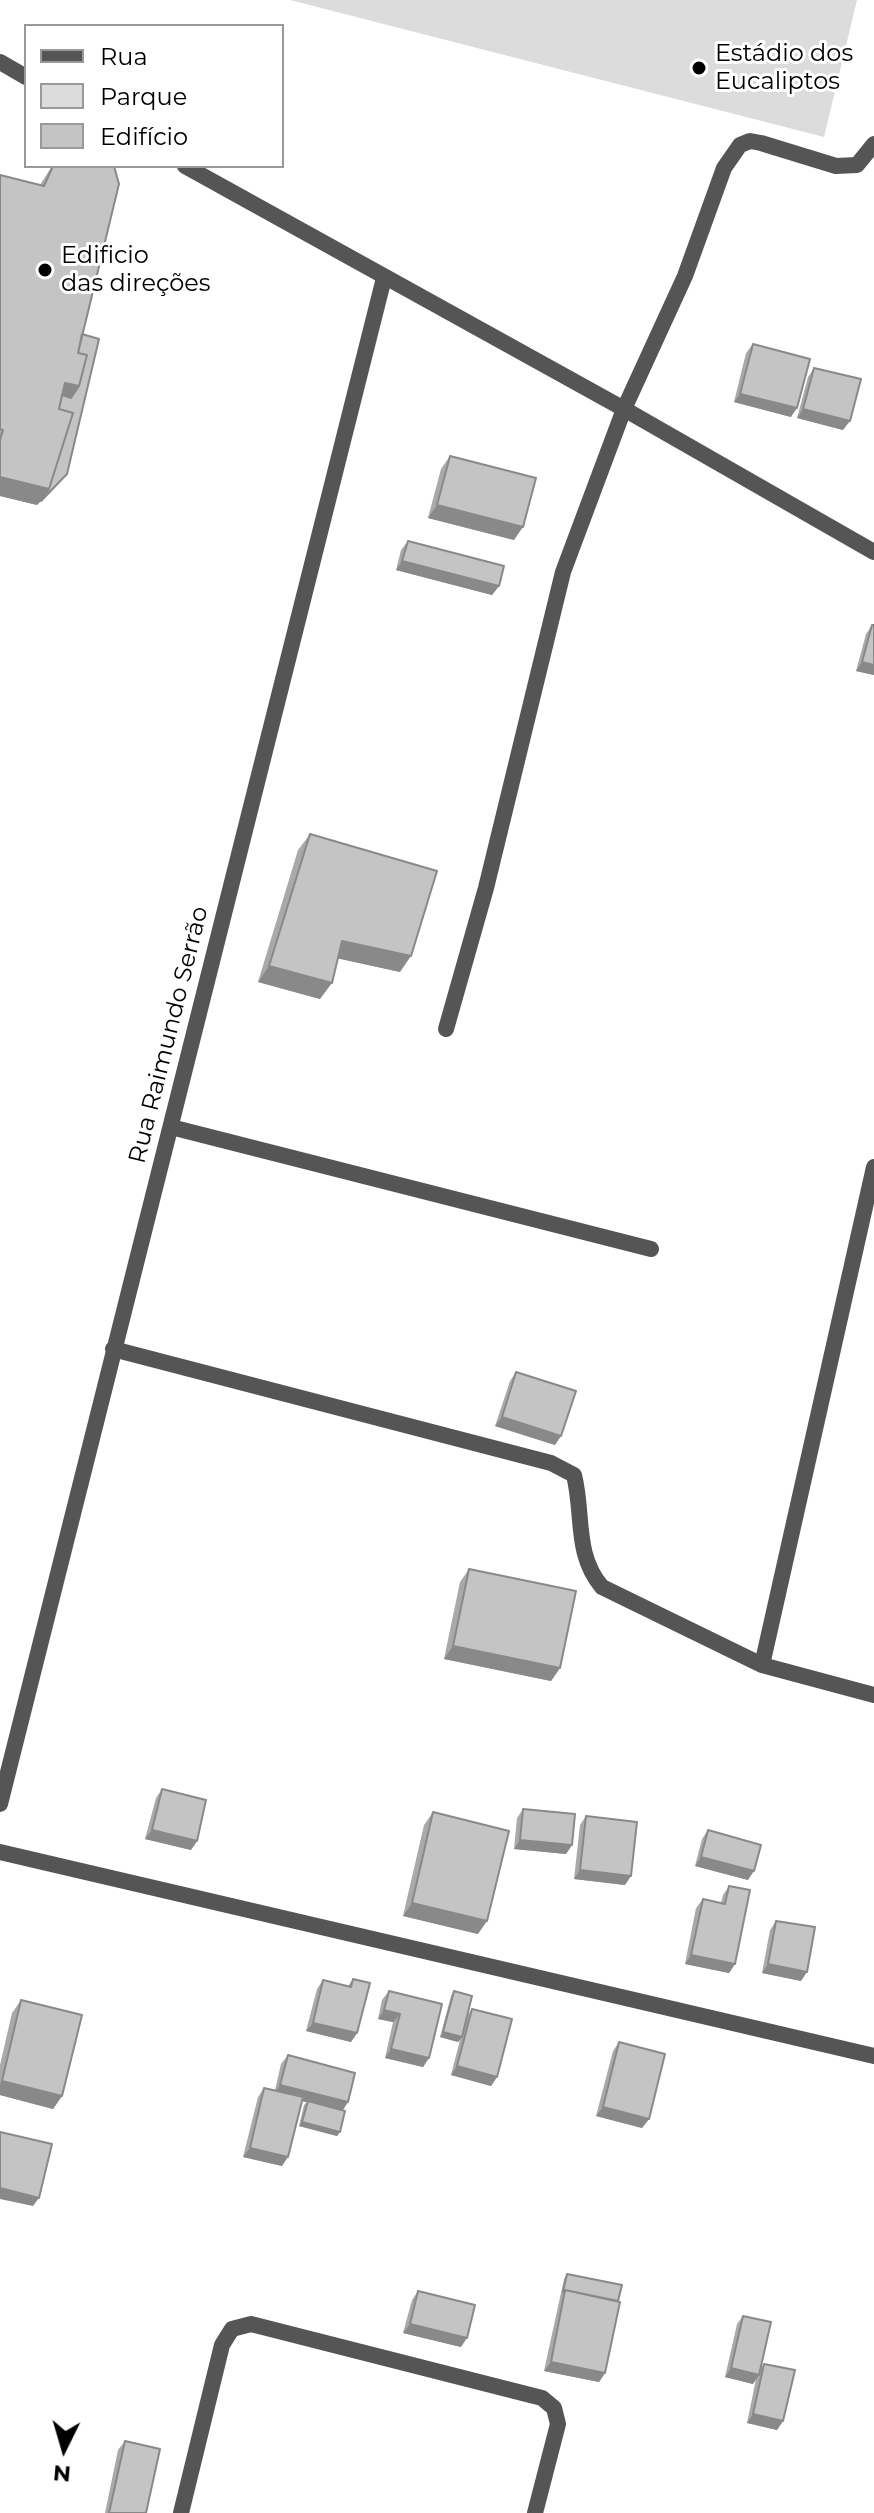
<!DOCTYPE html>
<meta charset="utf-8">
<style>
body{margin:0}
#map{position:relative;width:874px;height:2513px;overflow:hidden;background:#fff;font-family:Montserrat,sans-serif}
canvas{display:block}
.legend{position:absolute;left:24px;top:24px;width:260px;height:144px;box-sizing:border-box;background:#fff;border:2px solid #999;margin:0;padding:10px 14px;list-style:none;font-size:24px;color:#000}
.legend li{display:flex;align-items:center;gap:16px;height:40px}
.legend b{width:40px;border:2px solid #999}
.north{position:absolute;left:24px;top:2409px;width:80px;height:80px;-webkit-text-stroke:6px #fff;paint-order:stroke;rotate:185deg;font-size:22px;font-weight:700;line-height:32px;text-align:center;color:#000}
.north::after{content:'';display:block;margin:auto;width:28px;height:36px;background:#000;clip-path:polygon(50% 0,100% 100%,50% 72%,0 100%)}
</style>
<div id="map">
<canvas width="874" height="2513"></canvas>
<ul class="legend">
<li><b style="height:10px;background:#555"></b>Rua</li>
<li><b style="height:22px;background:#dcdcdc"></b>Parque</li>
<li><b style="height:22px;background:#c4c4c4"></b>Edifício</li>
</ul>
<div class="north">N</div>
</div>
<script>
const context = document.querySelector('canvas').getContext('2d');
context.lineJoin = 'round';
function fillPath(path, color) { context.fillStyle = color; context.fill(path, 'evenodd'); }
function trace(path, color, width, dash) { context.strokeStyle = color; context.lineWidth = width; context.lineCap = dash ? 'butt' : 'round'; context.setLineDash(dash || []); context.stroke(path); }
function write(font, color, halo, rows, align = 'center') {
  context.font = font + ' Montserrat,sans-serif'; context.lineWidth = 6; context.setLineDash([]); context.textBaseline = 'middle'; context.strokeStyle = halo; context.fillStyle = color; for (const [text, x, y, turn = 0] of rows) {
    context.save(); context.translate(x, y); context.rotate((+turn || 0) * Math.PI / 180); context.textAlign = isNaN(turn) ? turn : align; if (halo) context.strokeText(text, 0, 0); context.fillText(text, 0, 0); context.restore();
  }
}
const green = new Path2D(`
 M 290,0 L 857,0 L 824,137 Z`);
const lane = new Path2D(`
 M 446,1029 L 486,888 L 563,572 L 624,409`);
const street = new Path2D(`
 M 0,62 L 26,77
 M 185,166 L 624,409 L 874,552
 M 624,409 L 685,276 L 724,168 L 740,145 L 750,141 L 761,143 L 836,166 L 857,165 L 874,144
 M 171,1127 L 651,1249
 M 113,1349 L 551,1463 L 574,1475 C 584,1515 574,1554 602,1587 L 762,1665 L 874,1695
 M 762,1665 L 874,1167
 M 0,1804 L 384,278
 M 0,1852 L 874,2056
 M 181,2513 L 222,2345 L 232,2329 L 251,2324 L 542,2398 L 554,2408 L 558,2424 L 535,2513`);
const wall = new Path2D(`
 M 52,166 L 82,334 L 67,474 L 37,505 L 0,496 L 0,175 L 40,185 Z
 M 753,344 L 791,417 L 734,402 L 746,353 Z
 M 814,368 L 843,430 L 797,418 L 808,377 Z
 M 450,456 L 514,540 L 428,518 L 441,469 Z
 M 408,541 L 499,586 L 492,595 L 396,570 L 401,550 Z
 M 872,625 L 874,675 L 856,671 L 866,634 Z
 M 310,834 L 400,972 L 338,958 L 320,999 L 258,982 L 298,850 Z
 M 516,1372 L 555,1445 L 495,1426 L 510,1381 Z
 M 469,1569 L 560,1668 L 551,1681 L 444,1659 L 460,1582 Z
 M 162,1789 L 197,1841 L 191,1850 L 145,1839 L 156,1798 Z
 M 523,1809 L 572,1845 L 566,1854 L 514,1849 L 517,1818 Z
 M 433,1812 L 478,1934 L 403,1916 L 424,1825 Z
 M 586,1816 L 625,1885 L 574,1879 L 580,1825 Z
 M 708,1830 L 748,1880 L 695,1866 L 702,1839 Z
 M 729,1886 L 735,1964 L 729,1973 L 685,1964 L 696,1908 L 703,1899 L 721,1903 L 723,1895 Z
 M 776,1921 L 801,1981 L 762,1973 L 770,1930 Z
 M 353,1979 L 357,2033 L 351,2042 L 306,2031 L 317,1989 L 323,1980 L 348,1986 Z
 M 389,1991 L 429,2058 L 423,2067 L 385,2058 L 393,2022 L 378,2019 L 382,2000 Z
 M 454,1991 L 467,2016 L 472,2009 L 497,2077 L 491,2086 L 451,2075 L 460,2040 L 458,2042 L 440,2037 L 451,1996 Z
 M 21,2000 L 62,2096 L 53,2109 L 0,2095 L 0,2065 L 12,2013 Z
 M 619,2042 L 649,2119 L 642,2128 L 596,2116 L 613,2051 Z
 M 288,2055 L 348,2102 L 343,2110 L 340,2132 L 337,2136 L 299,2126 L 304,2105 L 307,2102 L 302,2101 L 282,2166 L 243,2157 L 258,2097 L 264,2088 L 275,2090 L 281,2064 Z
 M 567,2274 L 605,2373 L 599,2382 L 544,2371 L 564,2279 Z
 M 418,2291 L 461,2347 L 403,2333 L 412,2300 Z
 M 743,2316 L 760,2369 L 764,2364 L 783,2421 L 777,2430 L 747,2423 L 756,2379 L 753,2384 L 725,2377 L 737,2324 Z
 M 125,2441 L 146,2513 L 105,2513 L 118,2450 Z`);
const shadedWall = new Path2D(`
 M 65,383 L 79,386 L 68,402 L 56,399 Z
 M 740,394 L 797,408 L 791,417 L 734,402 Z
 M 803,409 L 850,421 L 843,430 L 797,418 Z
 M 67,474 L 37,505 L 0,496 L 0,477 Z
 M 437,505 L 523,527 L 514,540 L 428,518 Z
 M 402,561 L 499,586 L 492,595 L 396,570 Z
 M 862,662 L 874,665 L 874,675 L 856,671 Z
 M 342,941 L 411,956 L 400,972 L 331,957 Z
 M 269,966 L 332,983 L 320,999 L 258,982 Z
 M 502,1417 L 561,1436 L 555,1445 L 495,1426 Z
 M 453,1646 L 560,1668 L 551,1681 L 444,1659 Z
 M 152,1830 L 197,1841 L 191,1850 L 145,1839 Z
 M 520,1840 L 572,1845 L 566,1854 L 514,1849 Z
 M 701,1857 L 754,1871 L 748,1880 L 695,1866 Z
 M 580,1870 L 631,1876 L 625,1885 L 574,1879 Z
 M 412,1903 L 487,1921 L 478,1934 L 403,1916 Z
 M 691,1955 L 735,1964 L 729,1973 L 685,1964 Z
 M 768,1964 L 807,1972 L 801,1981 L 762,1973 Z
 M 384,2010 L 400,2014 L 393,2022 L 378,2019 Z
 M 313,2023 L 357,2033 L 351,2042 L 306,2031 Z
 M 443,2032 L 462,2037 L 458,2042 L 440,2037 Z
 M 391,2049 L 429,2058 L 423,2067 L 385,2058 Z
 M 457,2066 L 497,2077 L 491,2086 L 451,2075 Z
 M 2,2081 L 62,2096 L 53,2109 L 0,2095 L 0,2084 Z
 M 280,2085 L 348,2102 L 342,2111 L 274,2094 Z
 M 603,2107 L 649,2119 L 642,2128 L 596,2116 Z
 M 302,2122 L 340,2132 L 337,2136 L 299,2126 Z
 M 250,2148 L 288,2157 L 282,2166 L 243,2157 Z
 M 0,2188 L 39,2198 L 33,2206 L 0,2199 Z
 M 410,2324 L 467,2338 L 461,2347 L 403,2333 Z
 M 551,2362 L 605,2373 L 599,2382 L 544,2371 Z
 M 731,2368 L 759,2375 L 753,2384 L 725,2377 Z
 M 753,2414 L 783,2421 L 777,2430 L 747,2423 Z`);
const building = new Path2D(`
 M 53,166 L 114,166 L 119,184 L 78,353 L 87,355 L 79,386 L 65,383 L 59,409 L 73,413 L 49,489 L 0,477 L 0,440 L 3,430 L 0,429 L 0,175 L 44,186 Z
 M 82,334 L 99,339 L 67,474 L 41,501 L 49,489 L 73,413 L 59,409 L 62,395 L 71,398 L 79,386 L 87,355 L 78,353 Z
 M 753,344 L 810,359 L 797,408 L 740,394 Z
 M 814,368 L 861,379 L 850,421 L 803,409 Z
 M 450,456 L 536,478 L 523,527 L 437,505 Z
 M 408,541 L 504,566 L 499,586 L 402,561 Z
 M 872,625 L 874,625 L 874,665 L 862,662 Z
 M 310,834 L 437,871 L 411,956 L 342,941 L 332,983 L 269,966 Z
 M 516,1372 L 576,1391 L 561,1436 L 502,1417 Z
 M 469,1569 L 576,1591 L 560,1668 L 453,1646 Z
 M 162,1789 L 206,1800 L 197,1841 L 152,1830 Z
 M 523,1809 L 575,1814 L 572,1845 L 520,1840 Z
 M 433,1812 L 509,1831 L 487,1921 L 412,1903 Z
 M 586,1816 L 637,1822 L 631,1876 L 580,1870 Z
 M 708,1830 L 761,1845 L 754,1871 L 701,1857 Z
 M 729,1886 L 750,1890 L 735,1964 L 691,1955 L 703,1899 L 725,1904 Z
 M 776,1921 L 815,1927 L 807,1972 L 768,1964 Z
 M 353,1979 L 370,1983 L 357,2033 L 313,2023 L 323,1980 L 351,1987 Z
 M 389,1991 L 442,2004 L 429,2058 L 391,2049 L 400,2014 L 384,2010 Z
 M 454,1991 L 472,1996 L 462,2037 L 443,2032 Z
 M 21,2000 L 82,2015 L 62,2096 L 2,2081 Z
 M 472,2009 L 512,2019 L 497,2077 L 457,2066 Z
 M 619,2042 L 665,2054 L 649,2119 L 603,2107 Z
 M 288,2055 L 355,2073 L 348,2102 L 280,2085 Z
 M 264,2088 L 303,2097 L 288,2157 L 250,2148 Z
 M 308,2101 L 345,2111 L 340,2132 L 302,2122 Z
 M 0,2132 L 52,2144 L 39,2198 L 0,2188 Z
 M 567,2274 L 622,2285 L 618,2301 L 565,2290 L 565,2292 L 563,2292 Z
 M 565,2290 L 620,2302 L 605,2373 L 551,2362 Z
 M 418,2291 L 475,2305 L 467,2338 L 410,2324 Z
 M 743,2316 L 771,2322 L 759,2375 L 731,2368 Z
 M 764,2364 L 795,2370 L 783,2421 L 753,2414 Z
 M 125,2441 L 160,2449 L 146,2513 L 109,2513 Z`);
const markers = [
 [699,68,8,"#000"],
 [45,270,8,"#000"]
];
const poiNames = [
 ["Estádio dos",715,54],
 ["Eucaliptos",715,82],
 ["Edificio",61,256],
 ["das direções",61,284]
];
const streetNames = [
 ["Rua Raimundo Serrão",169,1035,-76]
];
fillPath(green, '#dcdcdc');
trace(lane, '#555', 16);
trace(street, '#555', 16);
fillPath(wall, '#a9a9a9');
fillPath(shadedWall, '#898989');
fillPath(building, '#c4c4c4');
trace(building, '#898989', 2);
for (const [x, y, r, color] of markers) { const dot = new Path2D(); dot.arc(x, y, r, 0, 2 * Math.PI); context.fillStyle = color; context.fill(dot); trace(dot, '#fff', 3); }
write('24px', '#000', '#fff', poiNames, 'left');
write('24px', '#000', '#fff', streetNames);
</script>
